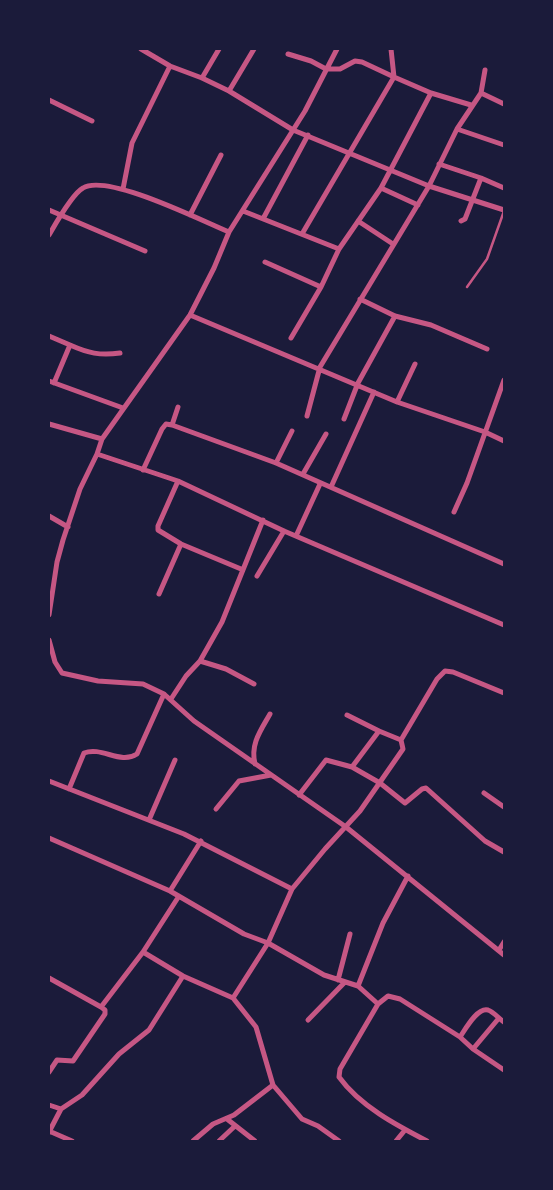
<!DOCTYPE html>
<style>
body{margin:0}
#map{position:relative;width:553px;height:1190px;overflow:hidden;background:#1b1b3a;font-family:Roboto,sans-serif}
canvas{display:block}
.frame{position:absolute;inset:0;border:50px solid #1b1b3a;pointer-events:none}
</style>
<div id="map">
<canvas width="553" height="1190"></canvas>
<div class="frame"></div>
</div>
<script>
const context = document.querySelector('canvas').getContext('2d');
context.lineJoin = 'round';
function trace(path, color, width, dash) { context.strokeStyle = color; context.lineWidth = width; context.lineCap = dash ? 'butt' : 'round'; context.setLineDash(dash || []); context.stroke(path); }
const service = new Path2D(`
 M 467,287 L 487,259 L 504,211`);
const minor = new Path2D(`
 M 141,49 L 170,66 L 202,78 L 229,91 L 293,130 L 429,186 L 504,210
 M 391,49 L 394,77 L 431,93 L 471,105
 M 288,54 L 311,61 L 326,69 L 340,69 L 355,61 L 362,62 L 394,77 L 302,234
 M 202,78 L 219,49
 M 229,91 L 254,49
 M 481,93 L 504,104
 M 49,100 L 92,121
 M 457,129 L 504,145
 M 439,164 L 481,178
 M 381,188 L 418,205
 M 123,189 L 132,143 L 170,66
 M 49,210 L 145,251
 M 243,211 L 339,249
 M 190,215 L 221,155
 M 264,217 L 308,135
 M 358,221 L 393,244
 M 461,221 L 465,219 L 481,178 L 504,188
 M 49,235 C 56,223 72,194 83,188 C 107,173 202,221 229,232 L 305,111 L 337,49
 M 265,262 L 321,287
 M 360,299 L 395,316 L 431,325 L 487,349
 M 190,315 L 397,402 L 485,432 L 504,441
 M 49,336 L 70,345 L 54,383
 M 291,338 L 321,287 L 339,249 L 381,188 L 431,93
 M 70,345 C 88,353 100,356 120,353
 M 49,381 L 123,408
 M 397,402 L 415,364
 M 307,416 L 320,367 L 429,186 L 457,129 L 481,93 L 485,70
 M 344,419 L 358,383 L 395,316
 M 49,424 L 102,439
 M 172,425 L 178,407
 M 97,454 L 178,481 L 284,531 L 504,625
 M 276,463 L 292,431
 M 143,470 L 162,429 L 166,424 L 172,425 L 276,463 L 504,564
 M 303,474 L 326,434
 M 178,481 L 158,526 L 158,530 L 181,544 L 241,569
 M 331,487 L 374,392
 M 454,512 L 467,483 L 504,380
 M 49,516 L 68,527
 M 296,536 L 320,484
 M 257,576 L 284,531
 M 159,594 L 181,544
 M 49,615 L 57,562 L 63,540 L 80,489 L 97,454 L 102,439 L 190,315 L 214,268 L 229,232
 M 49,640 L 55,662 L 62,673 L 98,681 L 143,684 L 164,694 L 194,721 L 346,827 L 504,955
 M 200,661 L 226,669 L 254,684
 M 171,699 L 186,676 L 200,661 L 222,622 L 263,520
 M 347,715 L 379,731
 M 255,764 C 250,744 261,730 270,714
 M 352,767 L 380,783 L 405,803 L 422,789 L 426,788 L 485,841 L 504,852
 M 49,781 L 184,834 L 292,889
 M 69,789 L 84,753 C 102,746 120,765 137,754 L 164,694
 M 484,793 L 504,807
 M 299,795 L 326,760 L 352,767 L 379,731 L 401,740
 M 216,809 L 239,781 L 271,775
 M 149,820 L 175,760
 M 49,838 L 170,891 L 244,934 L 268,943 L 324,975 L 358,986 L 378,1004 L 340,1069 L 339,1077 C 360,1106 396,1125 427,1141
 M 170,891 L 201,841
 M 179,896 L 143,952 L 183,976 L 233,998 L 256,1027 L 273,1085 L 302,1119 L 318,1126 L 339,1141
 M 499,950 L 504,942
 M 49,978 L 101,1007
 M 338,980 L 350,934
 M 358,986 L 383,923 L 408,876
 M 233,998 L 268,943 L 292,889 L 325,849 L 360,811 L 403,749 L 401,740 L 437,679 L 445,671 L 453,672 L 504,693
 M 378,1004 L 388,996 L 400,999 L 460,1037 C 465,1030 477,1007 488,1010 C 494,1012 499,1019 504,1022
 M 499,1018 L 473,1049 L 504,1070
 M 308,1020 L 344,983
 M 460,1037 L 473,1049
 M 49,1072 L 57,1060 L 73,1061 L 105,1014 L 105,1010 L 101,1007 L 143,952
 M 49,1105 L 61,1109
 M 227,1119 L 255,1141
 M 49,1131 L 72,1141
 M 49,1132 L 61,1109 L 82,1095 L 119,1054 L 149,1030 L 183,976
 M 193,1141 L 213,1124 L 234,1115 L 273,1085
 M 219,1141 L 235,1126
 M 396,1141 L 405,1130`);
trace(service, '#c65784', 2.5);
trace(minor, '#c65784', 5);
</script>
